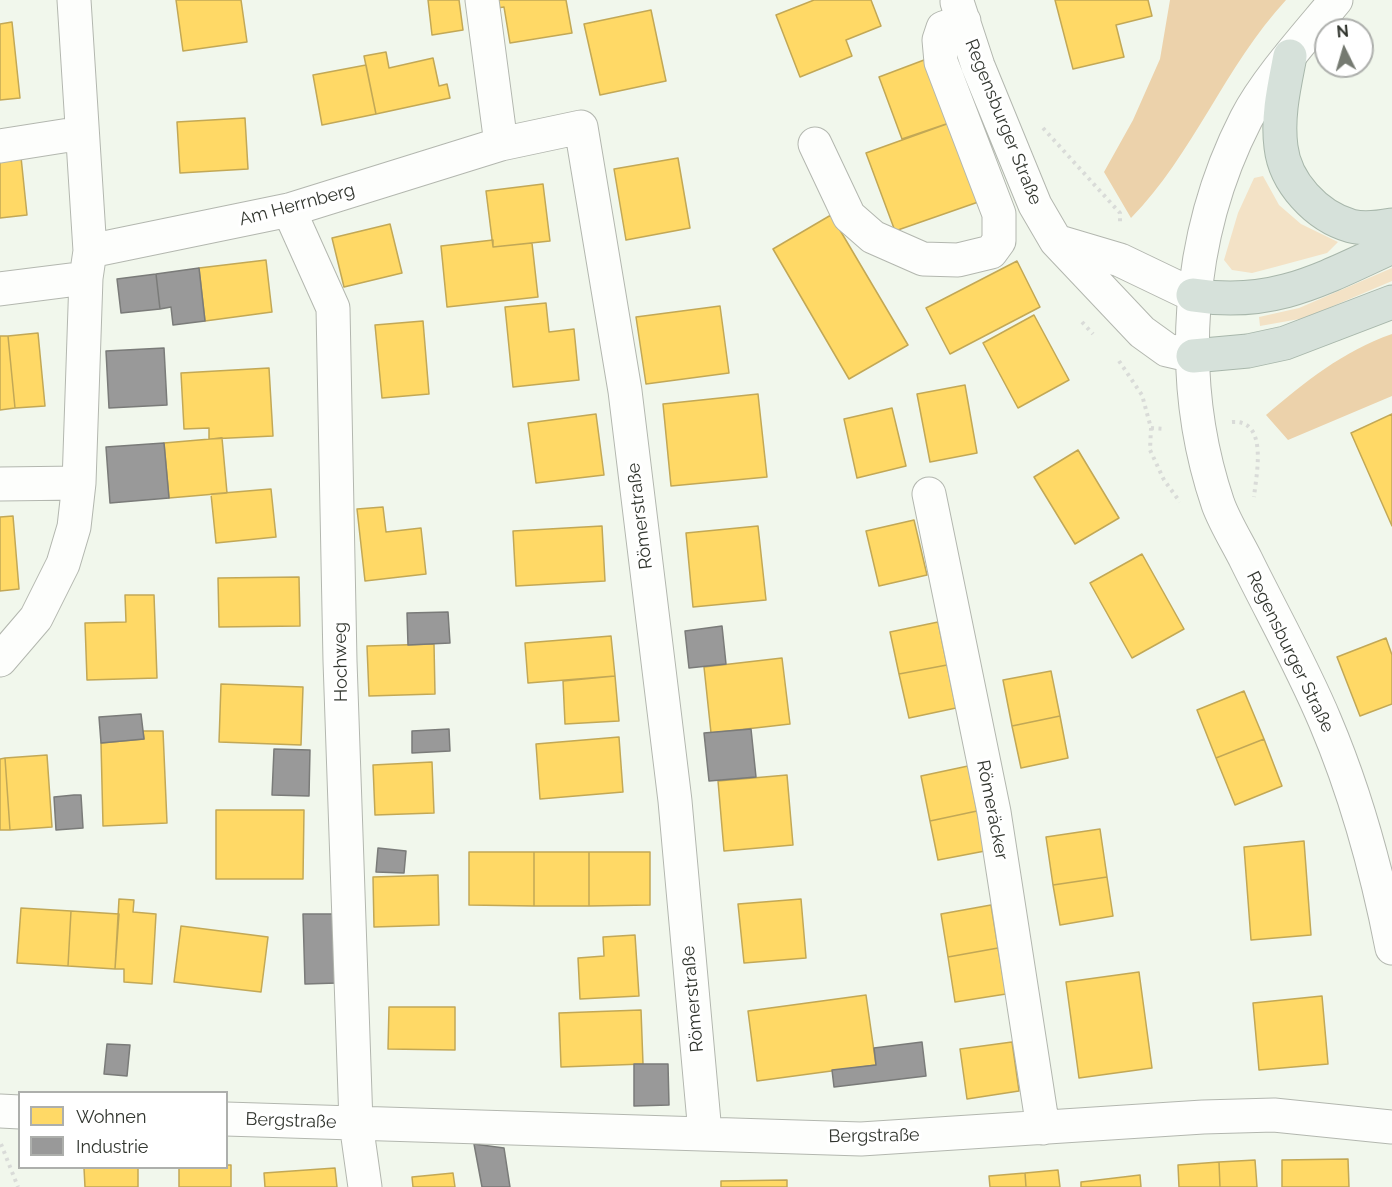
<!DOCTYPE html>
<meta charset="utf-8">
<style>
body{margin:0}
#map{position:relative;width:1392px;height:1187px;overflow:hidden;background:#f1f7ec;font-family:Raleway,sans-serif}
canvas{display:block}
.legend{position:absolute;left:18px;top:1091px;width:210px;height:78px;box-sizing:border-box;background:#fff;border:2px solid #adafac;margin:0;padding:8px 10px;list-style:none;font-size:18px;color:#32362f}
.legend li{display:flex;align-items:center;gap:12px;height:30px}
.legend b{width:30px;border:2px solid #adafac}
.north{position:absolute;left:1314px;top:18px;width:60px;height:60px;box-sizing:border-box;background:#fff;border:2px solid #adafac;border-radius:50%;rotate:355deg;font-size:16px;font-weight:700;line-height:24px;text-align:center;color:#32362f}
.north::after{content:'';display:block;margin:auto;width:21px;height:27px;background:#757a71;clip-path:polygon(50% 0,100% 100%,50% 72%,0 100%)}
</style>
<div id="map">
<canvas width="1392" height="1187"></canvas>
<ul class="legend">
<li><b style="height:16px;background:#ffd966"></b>Wohnen</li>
<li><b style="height:16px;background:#999"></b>Industrie</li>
</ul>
<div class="north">N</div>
</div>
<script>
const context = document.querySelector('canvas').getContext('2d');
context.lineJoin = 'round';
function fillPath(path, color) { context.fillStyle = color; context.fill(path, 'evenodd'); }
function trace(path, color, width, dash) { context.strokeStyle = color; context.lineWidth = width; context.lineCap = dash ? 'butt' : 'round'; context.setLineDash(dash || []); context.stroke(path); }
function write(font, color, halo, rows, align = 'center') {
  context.font = font + ' Raleway,sans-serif'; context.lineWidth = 6; context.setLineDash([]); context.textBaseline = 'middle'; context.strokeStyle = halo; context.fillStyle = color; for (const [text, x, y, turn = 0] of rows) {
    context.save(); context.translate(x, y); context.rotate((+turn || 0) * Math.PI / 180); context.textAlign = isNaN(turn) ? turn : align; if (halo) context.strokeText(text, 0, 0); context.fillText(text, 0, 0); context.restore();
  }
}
const green = new Path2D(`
 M 1263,176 L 1279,205 L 1301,224 L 1338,242 L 1327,253 L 1275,267 L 1252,273 L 1232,270 L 1224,260 L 1238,213 L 1254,178 Z
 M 1392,268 L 1392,281 L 1305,318 L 1260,326 L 1259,317 L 1299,308 Z`);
const forest = new Path2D(`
 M 1170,0 L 1286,0 C 1225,66 1193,155 1131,218 L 1104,172 L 1133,120 L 1160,59 Z
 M 1392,334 L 1392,396 L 1288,440 L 1266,415 C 1305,382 1343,351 1392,334 Z`);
const homes = new Path2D(`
 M 176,0 L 241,0 L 247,42 L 183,51 Z
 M 428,0 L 459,0 L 463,30 L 432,35 Z
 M 490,0 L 566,0 L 572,33 L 510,43 L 504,7 L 491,9 Z
 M 814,0 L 871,0 L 881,26 L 846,40 L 852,56 L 800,77 L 776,15 Z
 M 1055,0 L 1148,0 L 1152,16 L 1116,25 L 1124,57 L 1073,69 Z
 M 651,10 L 666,81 L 600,95 L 584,24 Z
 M 12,22 L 20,98 L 0,100 L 0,24 Z
 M 386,52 L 389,68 L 433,58 L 439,86 L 447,84 L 450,98 L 376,114 L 364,56 Z
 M 932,57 L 955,121 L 902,139 L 879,77 Z
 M 366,65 L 376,114 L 322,125 L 313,75 Z
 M 245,118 L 248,169 L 180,173 L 177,122 Z
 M 955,121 L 984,200 L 895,231 L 866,153 Z
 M 21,157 L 27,215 L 0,218 L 0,159 Z
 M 678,158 L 690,228 L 626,240 L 614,169 Z
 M 543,184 L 550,241 L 493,247 L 486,191 Z
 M 831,215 L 908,345 L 849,379 L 773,249 Z
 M 390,224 L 402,273 L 344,287 L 332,238 Z
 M 493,240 L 493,247 L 532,243 L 538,297 L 447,307 L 441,246 Z
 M 266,260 L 272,312 L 205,321 L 199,268 Z
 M 1017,261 L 1040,307 L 950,354 L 926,308 Z
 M 546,303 L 549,332 L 574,329 L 579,380 L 513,387 L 505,307 Z
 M 720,306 L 729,373 L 646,384 L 636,317 Z
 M 1034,315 L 1069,380 L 1018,408 L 983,343 Z
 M 423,321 L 429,394 L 382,398 L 375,325 Z
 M 38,333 L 45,406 L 15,408 L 8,336 Z
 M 0,336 L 8,336 L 15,408 L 0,410 Z
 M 269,368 L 273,436 L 209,439 L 209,428 L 184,429 L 181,373 Z
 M 965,385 L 977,453 L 930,462 L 917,394 Z
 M 758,394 L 767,477 L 671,486 L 663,404 Z
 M 892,408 L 906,466 L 857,478 L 844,419 Z
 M 596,414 L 604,475 L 536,483 L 528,423 Z
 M 1392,414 L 1392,526 L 1351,433 Z
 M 222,438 L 227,493 L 169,498 L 164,443 Z
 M 1078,450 L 1119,518 L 1075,544 L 1034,477 Z
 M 271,489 L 276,537 L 216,543 L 211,494 Z
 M 383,507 L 386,532 L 421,528 L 426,574 L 365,581 L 357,509 Z
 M 13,516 L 19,589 L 0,591 L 0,517 Z
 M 914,520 L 927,575 L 879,586 L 866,531 Z
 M 602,526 L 605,581 L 516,586 L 513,531 Z
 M 758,526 L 766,600 L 693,607 L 686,533 Z
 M 1142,554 L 1184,629 L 1132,658 L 1090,583 Z
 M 299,577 L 300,626 L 219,627 L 218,578 Z
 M 125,595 L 154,595 L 157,678 L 87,680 L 85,623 L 126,622 Z
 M 938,622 L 947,665 L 899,674 L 890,632 Z
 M 611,636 L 615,676 L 528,683 L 525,643 Z
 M 1386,638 L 1392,655 L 1392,704 L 1360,716 L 1337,657 Z
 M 434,644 L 435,694 L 369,696 L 367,646 Z
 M 782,658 L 790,724 L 711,733 L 704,667 Z
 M 947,665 L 956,708 L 909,718 L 899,674 Z
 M 1051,671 L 1060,716 L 1012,726 L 1003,680 Z
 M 615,676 L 619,721 L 565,724 L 563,681 Z
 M 221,684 L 303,687 L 301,745 L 219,742 Z
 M 1244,691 L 1264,739 L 1216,758 L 1197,710 Z
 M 1060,716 L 1068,758 L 1021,768 L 1012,726 Z
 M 143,731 L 163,731 L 167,823 L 103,826 L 101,743 L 144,739 Z
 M 619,737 L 623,792 L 540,799 L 536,744 Z
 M 1264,739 L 1282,786 L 1235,805 L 1216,758 Z
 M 47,755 L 52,827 L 10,830 L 5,758 Z
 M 5,758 L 10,830 L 0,830 L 0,759 Z
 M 432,762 L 434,813 L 375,815 L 373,765 Z
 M 968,766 L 977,811 L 930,821 L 921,776 Z
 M 787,775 L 793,845 L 724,851 L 718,781 Z
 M 216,810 L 304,810 L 303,879 L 216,879 Z
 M 977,811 L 985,851 L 938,860 L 930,821 Z
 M 1100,829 L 1107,877 L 1053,885 L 1046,837 Z
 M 1304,841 L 1311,935 L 1251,940 L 1244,847 Z
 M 469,852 L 534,852 L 534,906 L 469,905 Z
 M 534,852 L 589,852 L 589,906 L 534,906 Z
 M 589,852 L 650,852 L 650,905 L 589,906 Z
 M 438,875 L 439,925 L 374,927 L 373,877 Z
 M 1107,877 L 1113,916 L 1060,925 L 1053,885 Z
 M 119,899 L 134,900 L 133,912 L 156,914 L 152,984 L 124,982 L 124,969 L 115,969 Z
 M 801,899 L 806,958 L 744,963 L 738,904 Z
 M 991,905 L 998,948 L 948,957 L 941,914 Z
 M 21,908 L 71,911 L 68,966 L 17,963 Z
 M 71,911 L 119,914 L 115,969 L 68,966 Z
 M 181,926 L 268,937 L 261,992 L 174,982 Z
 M 635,935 L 639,996 L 580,999 L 578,958 L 604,956 L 603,937 Z
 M 998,948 L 1006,994 L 955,1002 L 948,957 Z
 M 1139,972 L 1152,1068 L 1079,1078 L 1066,982 Z
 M 866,995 L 876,1065 L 757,1081 L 748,1011 Z
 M 1322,996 L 1328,1064 L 1259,1070 L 1253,1003 Z
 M 389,1007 L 455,1007 L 455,1050 L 388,1049 Z
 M 641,1010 L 643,1064 L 561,1067 L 559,1013 Z
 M 1012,1042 L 1019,1091 L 967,1099 L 960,1049 Z
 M 1348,1159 L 1349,1187 L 1282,1187 L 1282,1160 Z
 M 1255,1160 L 1257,1187 L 1220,1187 L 1219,1162 Z
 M 1219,1162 L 1220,1187 L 1179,1187 L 1178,1165 Z
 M 226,1165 L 231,1165 L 231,1187 L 179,1187 L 179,1168 L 226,1168 Z
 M 84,1168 L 138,1168 L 138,1187 L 85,1187 Z
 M 335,1168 L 337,1187 L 265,1187 L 264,1173 Z
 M 1058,1170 L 1060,1187 L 1026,1187 L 1025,1173 Z
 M 453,1173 L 455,1187 L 413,1187 L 412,1177 Z
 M 1025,1173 L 1026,1187 L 990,1187 L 989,1176 Z
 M 1140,1175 L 1141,1187 L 1081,1187 L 1081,1182 Z
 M 787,1180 L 787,1187 L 721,1187 L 721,1181 Z`);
const industry = new Path2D(`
 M 199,268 L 205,321 L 173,325 L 171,307 L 160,309 L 156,274 Z
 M 156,274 L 160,309 L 121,313 L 117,279 Z
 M 164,348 L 167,405 L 109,408 L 106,351 Z
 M 164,443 L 169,498 L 110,503 L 106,447 Z
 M 448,612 L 450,643 L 408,645 L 407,613 Z
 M 722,626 L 726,664 L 689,668 L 685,631 Z
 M 141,714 L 144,739 L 101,743 L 99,717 Z
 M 449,729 L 450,751 L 412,753 L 412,731 Z
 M 751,729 L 756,777 L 709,781 L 704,733 Z
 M 274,749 L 310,750 L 309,796 L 272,795 Z
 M 74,795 L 81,795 L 83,828 L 56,830 L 54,797 Z
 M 378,848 L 406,851 L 404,873 L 376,872 Z
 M 303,914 L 336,914 L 337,983 L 305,984 Z
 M 922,1042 L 926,1076 L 834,1087 L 832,1070 L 876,1065 L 874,1048 Z
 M 107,1044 L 130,1045 L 127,1076 L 104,1074 Z
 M 634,1064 L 668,1064 L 669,1105 L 634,1106 Z
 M 474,1144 L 504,1148 L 510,1187 L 482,1187 Z`);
const path = new Path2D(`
 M 1043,128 L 1120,213 L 1120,225
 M 1082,322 L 1093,334
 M 1119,361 L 1142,395 L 1151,428 L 1150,450 L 1164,480 L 1180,502
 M 1232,422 C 1269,419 1256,476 1254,497
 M 1151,428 L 1165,429
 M 1,1144 L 18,1187`);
const minor = new Path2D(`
 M 482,0 L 501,144 L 581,127 L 625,391 L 675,801 L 705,1133
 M 1336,0 C 1308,34 1266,80 1246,119 C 1186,236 1176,380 1218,504 C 1225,523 1237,542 1246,560 C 1272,613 1302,666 1325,721 C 1356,794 1377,871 1392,948
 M 957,2 L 978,66 L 1035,205 L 1056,241 L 1142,332 L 1167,350 L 1193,356
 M 815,144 L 849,216 L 873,237 L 923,259 L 958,260 L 991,252 L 999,241 L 999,214 L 941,62 L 939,40 L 943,28 L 964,21
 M 0,146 L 82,133
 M 289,210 L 333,308 L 340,661 L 356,1123 L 365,1187
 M 1056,241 L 1120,260 L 1193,295
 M 90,251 L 289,210 L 501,144
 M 0,289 L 86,278
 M 0,484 L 79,483
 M 929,494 L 994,812 L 1043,1128
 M 0,660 L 36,618 L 63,564 L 74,527 L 79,483 L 86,278 L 90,251 L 74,0
 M 0,1111 L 20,1112
 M 226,1119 L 861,1139 L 1203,1117 L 1274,1115 L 1392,1127`);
const highway = new Path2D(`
 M 1290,56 C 1284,87 1277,116 1281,147 C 1285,182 1316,216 1351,226 C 1362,229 1381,227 1392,225
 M 1193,295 C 1273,308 1322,279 1392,247
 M 1193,356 L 1248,351 L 1285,343 L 1392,302`);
const streetNames = [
 ["Regensburger Straße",1003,122,68],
 ["Am Herrnberg",297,205,-15],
 ["Römerstraße",640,516,-97],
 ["Regensburger Straße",1290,652,64],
 ["Hochweg",341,662,-91],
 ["Römeräcker",992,810,79],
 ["Römerstraße",693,999,-95],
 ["Bergstraße",291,1121,2],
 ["Bergstraße",874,1136,-1]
];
fillPath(green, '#f3e2c6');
fillPath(forest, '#ecd2ab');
fillPath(homes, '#ffd966');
trace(homes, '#c2a856', 1.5);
fillPath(industry, '#999');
trace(industry, '#7a7b79', 1.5);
trace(minor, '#b3b7af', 35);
trace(highway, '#a8b7ab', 35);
trace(path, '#d9dbd8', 4, [3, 4.5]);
trace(minor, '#fdfefc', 33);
trace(highway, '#d6e1da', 33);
write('18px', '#32362f', '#fff', streetNames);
</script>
